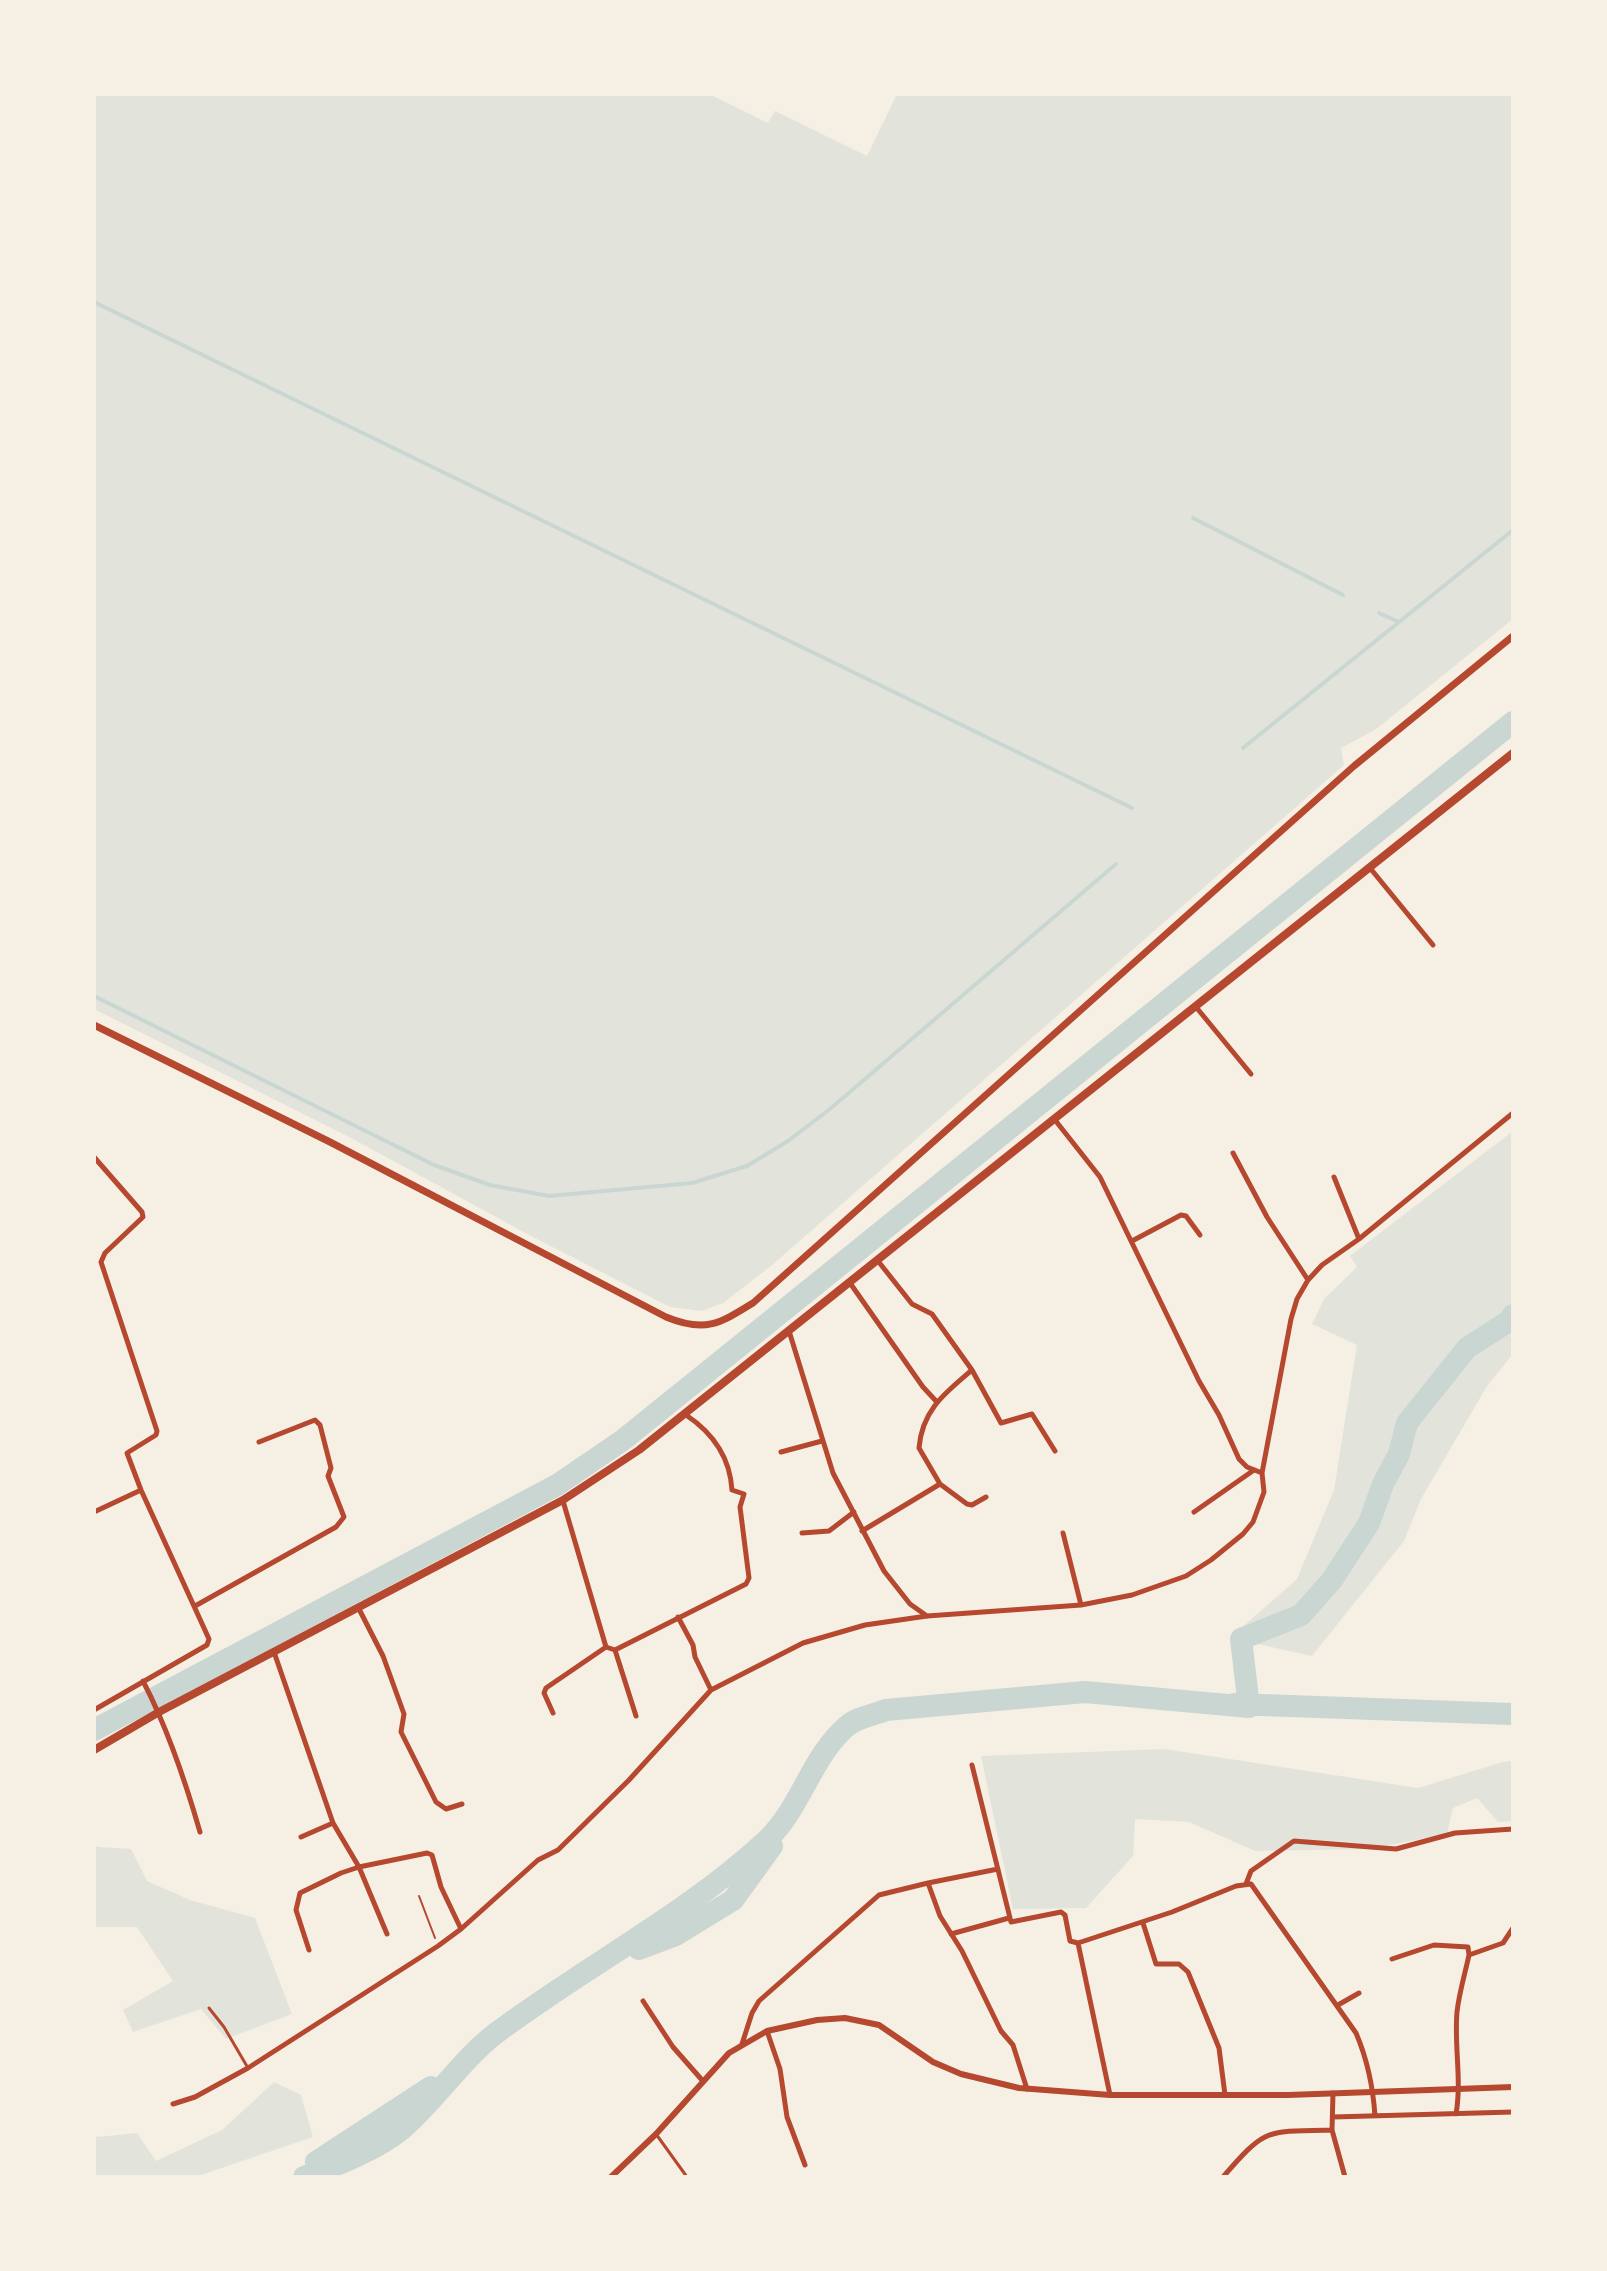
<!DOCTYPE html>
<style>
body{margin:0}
#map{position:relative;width:1607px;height:2271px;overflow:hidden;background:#f6efe4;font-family:"Source Serif 4",serif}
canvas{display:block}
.frame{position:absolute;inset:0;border:96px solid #f6efe4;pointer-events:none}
</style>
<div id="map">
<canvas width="1607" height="2271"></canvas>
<div class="frame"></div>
</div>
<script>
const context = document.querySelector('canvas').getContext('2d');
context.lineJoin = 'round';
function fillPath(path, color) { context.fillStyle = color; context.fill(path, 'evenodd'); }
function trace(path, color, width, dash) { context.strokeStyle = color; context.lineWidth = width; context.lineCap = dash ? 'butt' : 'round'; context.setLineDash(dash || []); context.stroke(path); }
const green = new Path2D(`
 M 94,94 L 709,94 L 768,123 L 775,111 L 867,156 L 897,94 L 1513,94 L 1513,619 L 1375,730 L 1341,748 L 1344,765 L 771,1266 L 723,1303 L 702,1311 L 670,1307 L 531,1236 L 353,1139 L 94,1009 Z
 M 1513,1131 L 1513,1354 L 1487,1386 L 1421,1499 L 1404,1541 L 1312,1656 L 1230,1638 L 1297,1579 L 1334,1490 L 1357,1345 L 1312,1324 L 1324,1299 L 1357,1267 L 1350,1256 Z
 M 1165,1749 L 1418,1788 L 1503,1762 L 1513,1761 L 1513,1821 L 1498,1822 L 1477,1798 L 1453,1808 L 1447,1834 L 1370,1849 L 1255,1851 L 1189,1822 L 1135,1819 L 1133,1856 L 1086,1908 L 1013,1909 L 981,1756 Z
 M 94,1845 L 98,1847 L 131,1849 L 147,1881 L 190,1900 L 255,1918 L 292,2014 L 226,2039 L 201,2009 L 133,2032 L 123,2010 L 173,1981 L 137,1927 L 94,1927 Z
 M 274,2082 L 301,2095 L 313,2137 L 195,2177 L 94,2177 L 94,2135 L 98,2137 L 137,2133 L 156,2161 L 222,2130 Z`);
const stream = new Path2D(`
 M 94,302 L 1132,808
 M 1193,518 L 1343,595
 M 1379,613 L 1399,622
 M 1243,748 L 1513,530
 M 94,996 L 434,1165 L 490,1185 L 549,1196 L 692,1183 L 747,1166 L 788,1141 L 830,1109 L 1116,864`);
const river = new Path2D(`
 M 1234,1704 L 1513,1714
 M 94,1730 L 557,1485 L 623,1440 L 1513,722
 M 639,1949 L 676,1935 L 733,1900 L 772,1846
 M 316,2162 L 431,2087
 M 304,2177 C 334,2167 378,2149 402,2129 C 435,2101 462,2059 495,2034 C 584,1967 685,1916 767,1840 C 801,1808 811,1757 847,1726 C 857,1717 874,1715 886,1710 L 1085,1692 L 1249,1707 L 1241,1639 L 1301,1615 L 1332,1580 L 1369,1523 L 1383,1484 L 1399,1454 L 1407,1423 L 1467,1348 L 1509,1321 L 1513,1315`);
const path = new Path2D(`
 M 419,1896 L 435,1938`);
const service = new Path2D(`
 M 209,2008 L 224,2027 L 248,2068
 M 656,2134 L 687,2177`);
const minor = new Path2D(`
 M 1370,868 L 1433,945
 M 1196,1007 L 1251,1074
 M 1055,1120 L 1100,1177 L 1199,1381 L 1219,1415 L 1239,1459 L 1247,1467 L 1262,1473
 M 1233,1153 L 1267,1217 L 1308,1280
 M 94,1157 L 142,1212 L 143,1217 L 105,1253 L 101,1262 L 157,1431 L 156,1435 L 127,1453 L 141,1490 L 209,1639 L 207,1645 L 94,1710
 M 1334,1177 L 1359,1239
 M 1132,1241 L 1181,1215 L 1186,1216 L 1200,1235
 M 878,1261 L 912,1304 L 932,1314 L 972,1370 C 945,1393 922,1410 919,1448 L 940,1484
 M 850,1283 L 923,1387 L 936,1401
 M 789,1331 L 833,1473 L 884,1571 L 910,1604 L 927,1616
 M 972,1370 L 1001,1423 L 1032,1414 L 1055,1451
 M 781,1452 L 822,1441
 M 563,1501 L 606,1647 L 615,1650 L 636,1716
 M 94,1512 L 141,1490
 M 1194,1512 L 1254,1470
 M 862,1531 L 940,1484 L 967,1504 L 972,1505 L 986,1497
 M 802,1533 L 829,1531 L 854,1512
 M 1063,1533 L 1081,1605
 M 195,1606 L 336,1527 L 344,1517 L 328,1476 L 331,1468 L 320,1425 L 315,1420 L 259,1442
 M 358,1607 L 383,1656 L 404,1714 L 401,1732 L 436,1802 L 446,1809 L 462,1804
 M 678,1617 L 693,1645 L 695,1657 L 711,1690
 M 615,1650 L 746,1584 L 749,1578 L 740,1507 L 744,1494 L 732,1490 C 730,1458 713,1433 686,1415
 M 274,1652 L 333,1823 L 359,1867 L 341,1873 L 300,1893 L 296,1910 L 309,1950
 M 143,1681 C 168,1729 185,1780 200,1832
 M 553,1713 L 544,1693 L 546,1688 L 606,1647
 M 972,1765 L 1011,1922 L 1061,1912 L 1065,1915 L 1070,1941 L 1078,1943 L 1110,2095
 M 301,1837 L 333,1823
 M 998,1869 L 928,1883 L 940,1916 L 962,1951 L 1001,2031 L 1013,2045 L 1027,2089
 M 1246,1884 L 1251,1871 L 1294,1841 L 1396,1849 L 1455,1833 L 1513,1829
 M 1143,1923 L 1156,1964 L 1179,1964 L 1188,1972 L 1219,2048 L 1225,2095
 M 387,1934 L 359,1867 L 427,1853 L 432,1855 L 441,1887 L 461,1929
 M 951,1934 L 1009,1918
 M 1078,1943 L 1172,1912 L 1236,1886 L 1251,1884 L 1356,2033 C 1368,2061 1373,2086 1375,2116
 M 1469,1955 L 1503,1943 L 1513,1928
 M 1392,1959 L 1434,1945 L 1468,1947 L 1469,1955 C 1465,1974 1459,1993 1457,2012 C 1454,2046 1462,2080 1456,2114
 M 643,2001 L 673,2047 L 702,2080
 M 1338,2005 L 1359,1993
 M 767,2031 L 780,2069 L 787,2117 L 805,2165
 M 742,2044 L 752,2013 L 759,2001 L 879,1895 L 928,1883
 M 1333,2093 L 1332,2130 L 1345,2177
 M 173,2104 L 195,2097 L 248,2068 L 438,1946 L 461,1929 L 538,1860 L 558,1850 L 629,1780 L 711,1690 L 803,1643 L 865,1625 L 927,1616 L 1081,1605 L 1132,1595 L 1186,1576 L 1211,1560 L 1243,1534 L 1253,1522 L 1264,1492 L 1262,1473 L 1291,1319 L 1297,1299 L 1308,1280 L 1322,1265 L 1359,1239 L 1513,1113
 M 1333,2117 L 1513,2112
 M 1223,2177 C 1267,2126 1266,2132 1332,2130`);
const tertiary = new Path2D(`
 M 611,2177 L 656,2134 L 729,2053 L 767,2031 L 817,2020 L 845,2018 L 879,2025 L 933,2062 L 961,2074 L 1019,2088 L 1110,2095 L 1288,2095 L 1513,2087`);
const secondary = new Path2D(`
 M 94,1025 L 330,1142 L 666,1317 C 705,1333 719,1324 753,1303 L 1354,766 L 1513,636`);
const primary = new Path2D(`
 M 94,1750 L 159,1712 L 563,1500 L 639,1450 L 1513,753`);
fillPath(green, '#e2e4dc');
trace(stream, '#c9d6d2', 4);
trace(river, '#c9d6d2', 22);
trace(path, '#b5482f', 2);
trace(service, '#b5482f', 3);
trace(minor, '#b5482f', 5);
trace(tertiary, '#b5482f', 6);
trace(secondary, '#b5482f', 7);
trace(primary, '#b5482f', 8);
</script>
